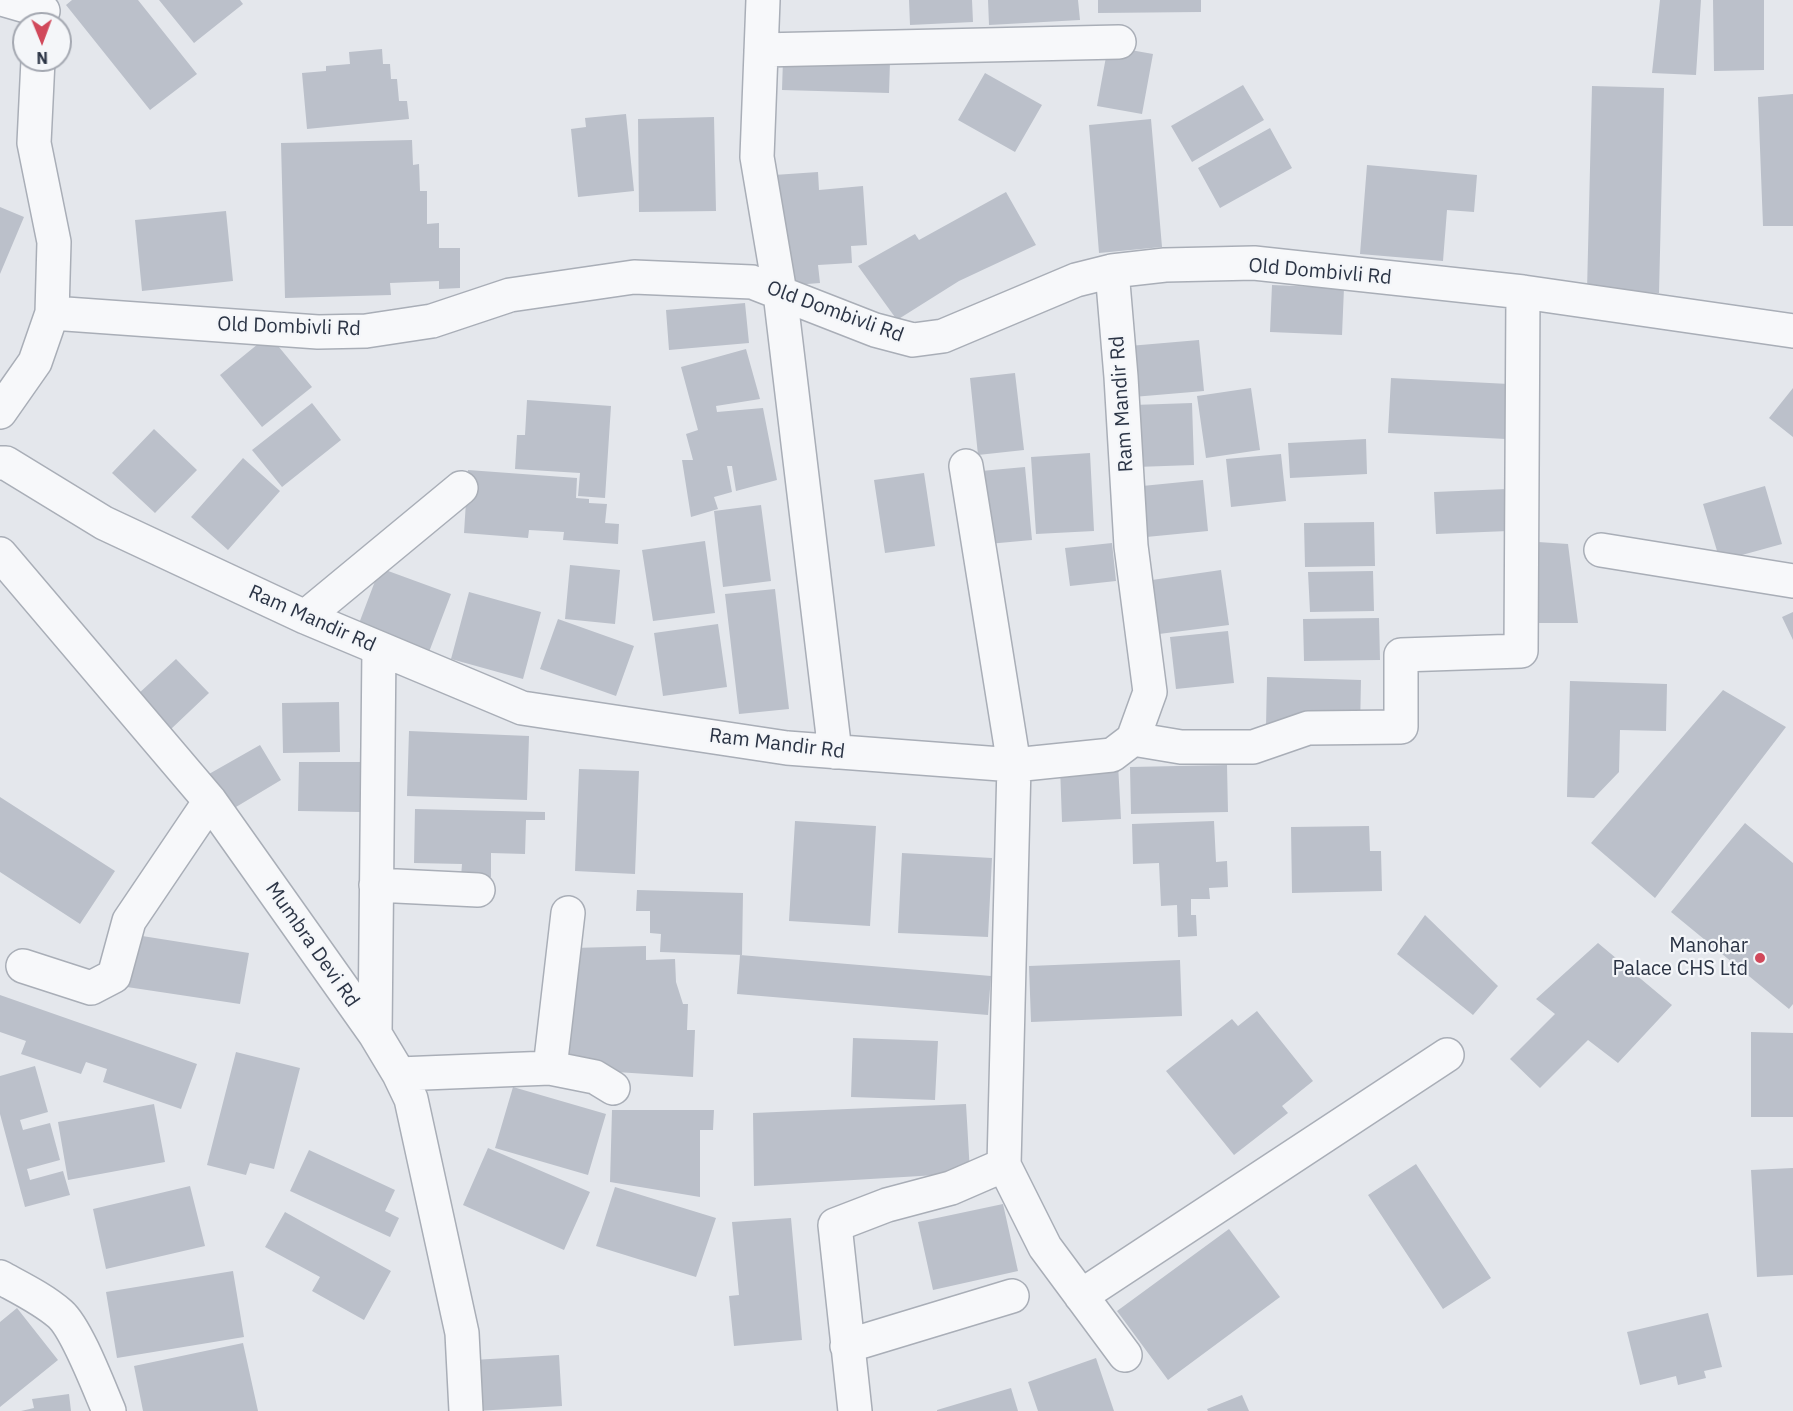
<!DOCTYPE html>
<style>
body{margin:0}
#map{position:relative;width:1793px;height:1411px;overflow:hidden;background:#e4e7ec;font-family:"IBM Plex Sans",sans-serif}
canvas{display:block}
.north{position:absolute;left:12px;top:12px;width:60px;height:60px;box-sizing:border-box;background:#f4f6f9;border:2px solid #a4a8b1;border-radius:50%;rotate:179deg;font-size:16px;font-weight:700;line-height:24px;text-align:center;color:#2b3445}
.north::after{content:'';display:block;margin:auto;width:21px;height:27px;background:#d1495b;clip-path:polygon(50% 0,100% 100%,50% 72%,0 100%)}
</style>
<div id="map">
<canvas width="1793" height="1411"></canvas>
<div class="north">N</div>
</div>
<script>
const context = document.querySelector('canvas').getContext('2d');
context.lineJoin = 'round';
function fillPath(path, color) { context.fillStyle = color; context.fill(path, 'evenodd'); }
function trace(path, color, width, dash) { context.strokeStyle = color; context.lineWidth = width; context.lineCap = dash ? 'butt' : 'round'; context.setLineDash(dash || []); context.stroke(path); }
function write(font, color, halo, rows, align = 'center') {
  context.font = font + ' "IBM Plex Sans",sans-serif'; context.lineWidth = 4.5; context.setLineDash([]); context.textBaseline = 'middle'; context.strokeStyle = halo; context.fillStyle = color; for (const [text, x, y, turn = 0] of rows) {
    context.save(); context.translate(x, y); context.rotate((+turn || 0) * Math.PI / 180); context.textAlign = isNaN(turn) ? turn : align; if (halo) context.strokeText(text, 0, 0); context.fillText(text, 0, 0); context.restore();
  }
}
const building = new Path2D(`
 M 72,0 L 138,0 L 197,74 L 150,110 L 66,5 Z
 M 159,0 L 240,0 L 243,4 L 194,43 Z
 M 909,0 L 972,0 L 973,22 L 910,25 Z
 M 988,0 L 1078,0 L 1080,20 L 989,25 Z
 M 1098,0 L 1201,0 L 1201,12 L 1098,13 Z
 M 1660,0 L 1701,0 L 1696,75 L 1652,73 Z
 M 1713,0 L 1764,0 L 1764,70 L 1714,71 Z
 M 1108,46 L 1153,54 L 1142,114 L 1097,106 Z
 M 382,49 L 383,64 L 390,64 L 391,79 L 397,79 L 399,101 L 407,101 L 409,119 L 307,129 L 302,73 L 326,71 L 326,66 L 350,64 L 349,52 Z
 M 783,59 L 890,62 L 889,93 L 782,90 Z
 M 985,73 L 1042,105 L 1015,152 L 958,120 Z
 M 1243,85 L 1264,120 L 1192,162 L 1171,126 Z
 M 1592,86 L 1664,88 L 1659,293 L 1587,291 Z
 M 1793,94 L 1793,226 L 1763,226 L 1758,97 Z
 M 626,114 L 634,191 L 578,197 L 571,129 L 586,127 L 585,118 Z
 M 714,117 L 716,211 L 639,212 L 638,119 Z
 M 1151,119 L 1162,247 L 1099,253 L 1089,125 Z
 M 1270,128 L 1292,168 L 1220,208 L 1198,168 Z
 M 412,140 L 413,165 L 419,164 L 420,191 L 427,191 L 427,224 L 439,223 L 439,248 L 460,248 L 460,288 L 439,289 L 439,281 L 390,283 L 391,295 L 285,298 L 281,143 Z
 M 1367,165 L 1477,175 L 1474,212 L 1447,210 L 1443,261 L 1360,254 Z
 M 818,172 L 819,190 L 863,186 L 867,245 L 851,246 L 852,263 L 818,265 L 820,283 L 782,286 L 774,175 Z
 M 1006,192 L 1036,245 L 959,281 L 897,320 L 858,266 L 915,234 L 919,240 Z
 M 0,207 L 24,217 L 0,274 Z
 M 226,211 L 233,281 L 142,291 L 135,220 Z
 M 1272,285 L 1344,288 L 1342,335 L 1270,332 Z
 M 745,303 L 749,343 L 669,350 L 666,310 Z
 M 269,335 L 312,387 L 262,427 L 220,375 Z
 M 1199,340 L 1204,391 L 1133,397 L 1129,346 Z
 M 746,349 L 760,399 L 716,406 L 717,412 L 763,408 L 777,480 L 736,491 L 732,466 L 727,466 L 732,492 L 714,497 L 718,509 L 691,517 L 682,460 L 693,460 L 686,434 L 698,430 L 681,367 Z
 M 1015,373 L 1024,450 L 978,455 L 970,378 Z
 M 1391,378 L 1509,384 L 1506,439 L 1388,433 Z
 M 1251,388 L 1260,450 L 1206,458 L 1197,396 Z
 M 1793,388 L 1793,437 L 1769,418 Z
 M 527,400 L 611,406 L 605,498 L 578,496 L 580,473 L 515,469 L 517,435 L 525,435 Z
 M 312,403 L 341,440 L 282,487 L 252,450 Z
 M 1192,403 L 1194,465 L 1136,467 L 1133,405 Z
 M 154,429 L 197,470 L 155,513 L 112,473 Z
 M 1366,439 L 1367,474 L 1290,478 L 1288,443 Z
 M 1090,453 L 1094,531 L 1036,534 L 1031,457 Z
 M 1281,454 L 1286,501 L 1231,507 L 1226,459 Z
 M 243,458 L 280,491 L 228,550 L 191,517 Z
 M 1025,467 L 1032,540 L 988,544 L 981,471 Z
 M 468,470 L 577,478 L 576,498 L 589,499 L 589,503 L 607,504 L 605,523 L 619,524 L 618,544 L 563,540 L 564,532 L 529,530 L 528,538 L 464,533 Z
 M 924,473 L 935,546 L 885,553 L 874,480 Z
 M 1203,480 L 1208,531 L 1136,538 L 1132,487 Z
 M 1765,486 L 1782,544 L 1720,561 L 1703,504 Z
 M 1507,489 L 1508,531 L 1436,534 L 1434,492 Z
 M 761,505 L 771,581 L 723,587 L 714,511 Z
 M 1374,522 L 1375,566 L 1305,567 L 1304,523 Z
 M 705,541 L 715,613 L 653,621 L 642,550 Z
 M 1523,541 L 1568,544 L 1578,623 L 1520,623 Z
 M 1112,543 L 1116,581 L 1070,586 L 1065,548 Z
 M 570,565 L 620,570 L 615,624 L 565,619 Z
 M 380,568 L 451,594 L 429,652 L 358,626 Z
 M 1221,570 L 1229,625 L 1159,634 L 1152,580 Z
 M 1373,571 L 1374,611 L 1310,612 L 1308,572 Z
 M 775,589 L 789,709 L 739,714 L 725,594 Z
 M 469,592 L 541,612 L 523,679 L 451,659 Z
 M 1793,612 L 1793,640 L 1782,617 Z
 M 1379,618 L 1380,660 L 1304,661 L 1303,619 Z
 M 558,619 L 634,646 L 616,696 L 540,669 Z
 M 718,624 L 727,687 L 663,696 L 654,633 Z
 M 1228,631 L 1234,683 L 1176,689 L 1170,637 Z
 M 176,659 L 209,693 L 170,730 L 137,695 Z
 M 1267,677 L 1361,680 L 1360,729 L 1266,727 Z
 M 1570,681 L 1667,684 L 1666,731 L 1620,730 L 1619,772 L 1594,798 L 1567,797 Z
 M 1723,690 L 1786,727 L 1655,898 L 1591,843 Z
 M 339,702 L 340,752 L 283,753 L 282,703 Z
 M 409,731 L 529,736 L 527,800 L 407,796 Z
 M 260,745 L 281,780 L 231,810 L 209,774 Z
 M 299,762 L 361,762 L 361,812 L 298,811 Z
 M 1118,764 L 1121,819 L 1062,822 L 1060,766 Z
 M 1227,765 L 1228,812 L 1131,814 L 1130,767 Z
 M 579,769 L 639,771 L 635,874 L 575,871 Z
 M 0,797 L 115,871 L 80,924 L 0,872 Z
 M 415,809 L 545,812 L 545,820 L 526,820 L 525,854 L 491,853 L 491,877 L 461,877 L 462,864 L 414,863 Z
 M 795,821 L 876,826 L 870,926 L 789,921 Z
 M 1214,821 L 1216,862 L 1227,861 L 1228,887 L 1209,888 L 1210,899 L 1191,899 L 1191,915 L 1196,915 L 1197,936 L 1178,937 L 1177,905 L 1161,906 L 1159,863 L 1133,864 L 1132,824 Z
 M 1745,823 L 1793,863 L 1793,1004 L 1789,1009 L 1671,912 Z
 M 1369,826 L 1370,851 L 1381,851 L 1382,891 L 1292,893 L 1291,827 Z
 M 902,853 L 992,858 L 988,937 L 898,933 Z
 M 637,890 L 743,893 L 742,955 L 660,952 L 661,934 L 650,933 L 650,911 L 636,911 Z
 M 1425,915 L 1498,986 L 1473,1015 L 1397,954 Z
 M 136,935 L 249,953 L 240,1004 L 127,987 Z
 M 1598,943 L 1672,1005 L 1618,1063 L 1588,1040 L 1540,1088 L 1510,1059 L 1555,1014 L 1536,999 Z
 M 646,946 L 646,960 L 675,959 L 676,982 L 683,1004 L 688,1004 L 687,1030 L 695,1030 L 693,1077 L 555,1068 L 573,948 Z
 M 740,955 L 991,976 L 988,1015 L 737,994 Z
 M 1180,960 L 1182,1016 L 1031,1022 L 1029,966 Z
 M 0,995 L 197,1064 L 181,1109 L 103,1082 L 107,1069 L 86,1062 L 81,1074 L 21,1054 L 26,1041 L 0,1032 Z
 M 1257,1011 L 1313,1081 L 1282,1106 L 1288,1113 L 1234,1155 L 1166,1071 L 1232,1019 L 1238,1026 Z
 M 1751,1032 L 1793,1033 L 1793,1117 L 1751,1117 Z
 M 853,1038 L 938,1041 L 935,1100 L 851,1097 Z
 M 236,1052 L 300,1068 L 274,1169 L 250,1163 L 246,1175 L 207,1165 Z
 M 35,1066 L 48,1112 L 20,1120 L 23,1130 L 50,1123 L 60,1160 L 27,1169 L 30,1180 L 63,1171 L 70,1195 L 25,1207 L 0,1114 L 0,1076 Z
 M 513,1087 L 606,1114 L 588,1175 L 495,1148 Z
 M 154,1104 L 165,1162 L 68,1180 L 58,1122 Z
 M 966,1104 L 970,1173 L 754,1186 L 753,1113 Z
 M 612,1110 L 714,1110 L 713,1130 L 700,1130 L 700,1197 L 610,1182 Z
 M 488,1148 L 590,1192 L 564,1250 L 463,1205 Z
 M 309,1150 L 395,1190 L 385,1211 L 399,1218 L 390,1237 L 290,1191 Z
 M 1416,1164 L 1491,1278 L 1443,1309 L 1368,1195 Z
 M 1793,1168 L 1793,1275 L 1757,1277 L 1751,1170 Z
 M 190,1186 L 205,1246 L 106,1269 L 93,1209 Z
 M 615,1187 L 716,1218 L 696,1277 L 596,1246 Z
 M 1003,1204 L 1018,1271 L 933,1290 L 918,1222 Z
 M 285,1212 L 391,1271 L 364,1320 L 312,1291 L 320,1277 L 265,1247 Z
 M 791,1218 L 802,1340 L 734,1346 L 729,1296 L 739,1295 L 732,1222 Z
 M 1229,1229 L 1280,1297 L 1168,1380 L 1117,1311 Z
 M 233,1271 L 244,1337 L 117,1358 L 106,1292 Z
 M 17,1308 L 58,1360 L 0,1407 L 0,1322 Z
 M 1708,1313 L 1722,1367 L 1704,1371 L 1706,1378 L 1678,1385 L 1676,1376 L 1640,1385 L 1627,1332 Z
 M 243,1343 L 258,1411 L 143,1411 L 134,1366 Z
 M 559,1355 L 562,1406 L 476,1411 L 473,1360 Z
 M 1096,1358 L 1114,1411 L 1038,1411 L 1028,1382 Z
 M 1011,1388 L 1018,1411 L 937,1411 L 937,1410 Z
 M 69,1394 L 71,1411 L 21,1411 L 34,1408 L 32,1399 Z
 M 1242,1395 L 1249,1411 L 1208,1411 L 1207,1409 Z`);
const minor = new Path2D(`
 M 5,0 L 43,11
 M 763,0 L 757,157 L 780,293 L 835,752
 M 761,50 L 1119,42
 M 38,60 L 34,143 L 54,242 L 52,313
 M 0,412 L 35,362 L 52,313 L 318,332 L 366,331 L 432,321 L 510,295 L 634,277 L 752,282 L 875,330 L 913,340 L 943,336 L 1076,280 L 1112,271 L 1165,265 L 1254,263 L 1523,292 L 1793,331
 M 0,463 L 6,463 L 104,523 L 305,617 L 522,708 L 787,748 L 1014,765 L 1112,755 L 1133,739 L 1150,692 L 1131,546 L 1121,377 L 1112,271
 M 1601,550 L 1793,581
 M 0,554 L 210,801 L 375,1034 L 399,1074 L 411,1099 L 462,1333 L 466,1411
 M 305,617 L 461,488
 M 1133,739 L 1181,747 L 1253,747 L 1308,728 L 1401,727 L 1401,655 L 1521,651 L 1523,292
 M 376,885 L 478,890
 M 23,966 L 91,988 L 114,976 L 129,921 L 210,801
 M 375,1034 L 379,648
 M 550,1068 L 595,1077 L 613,1088
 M 399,1074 L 550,1068 L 568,913
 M 1004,1165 L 1045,1247 L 1125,1355
 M 0,1277 C 20,1288 43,1299 60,1314 C 77,1329 99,1388 109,1411
 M 1081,1296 L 1447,1055
 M 847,1346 L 1012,1296
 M 855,1411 L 835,1225 L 887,1205 L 951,1188 L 1004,1165 L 1014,765 L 966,466`);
const markers = [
 [1760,958,6,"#d1495b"]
];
const streetNames = [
 ["Old Dombivli Rd",1320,272,5],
 ["Old Dombivli Rd",835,312,20],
 ["Old Dombivli Rd",289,327,2],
 ["Ram Mandir Rd",1122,404,-94],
 ["Ram Mandir Rd",312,619,24],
 ["Ram Mandir Rd",777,744,7],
 ["Mumbra Devi Rd",312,945,55]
];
const poiNames = [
 ["Manohar",1748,946],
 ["Palace CHS Ltd",1748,969]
];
fillPath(building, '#bbc0ca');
trace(minor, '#a9aeb7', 36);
trace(minor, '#f7f8fa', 33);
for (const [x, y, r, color] of markers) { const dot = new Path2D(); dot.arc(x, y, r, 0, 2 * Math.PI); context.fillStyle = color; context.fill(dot); trace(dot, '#f4f6f9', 2); }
write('20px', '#2b3445', '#f4f6f9', streetNames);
write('20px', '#2b3445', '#f4f6f9', poiNames, 'right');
</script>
